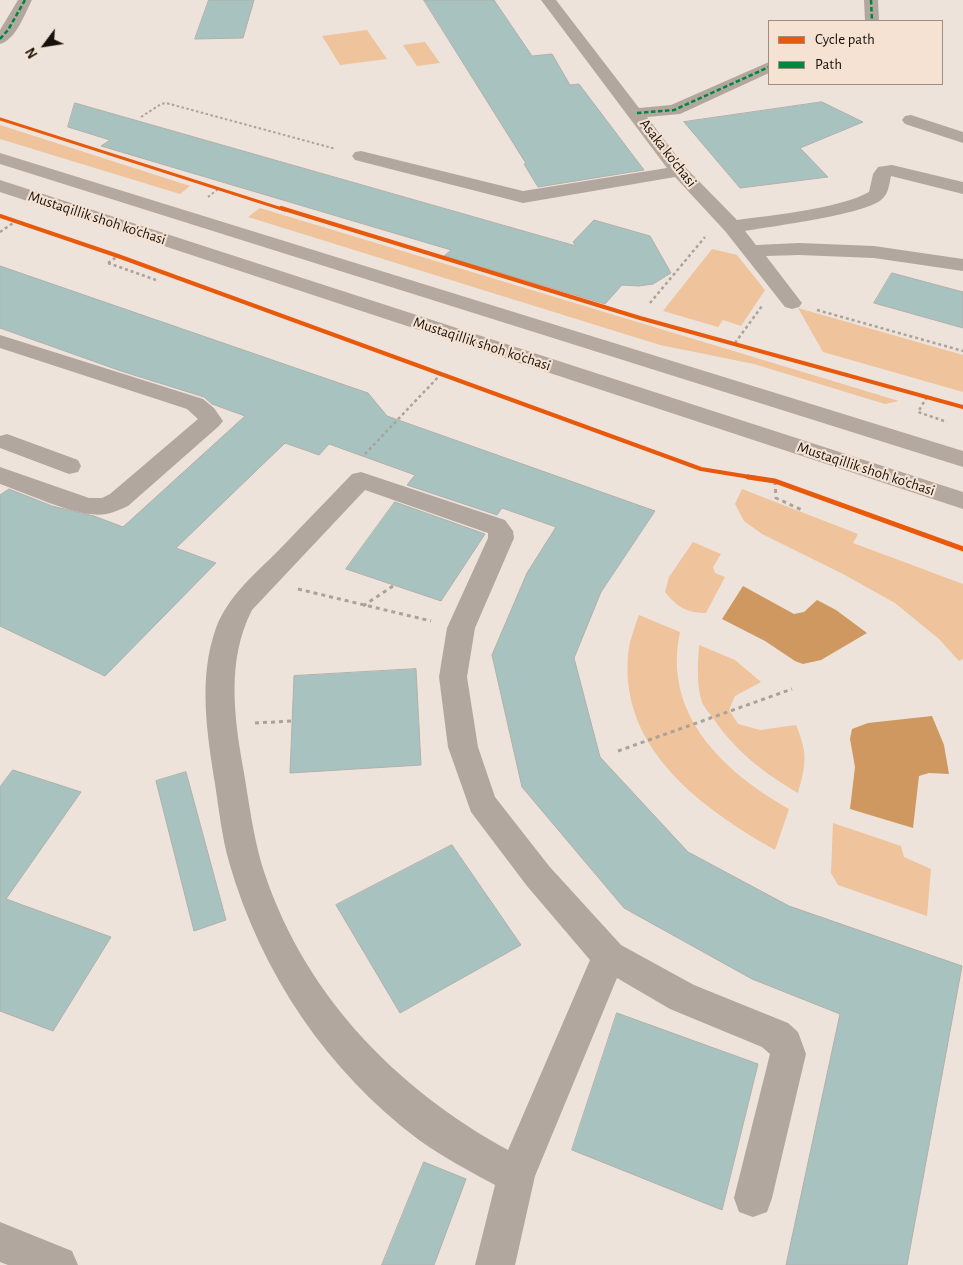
<!DOCTYPE html>
<style>
body{margin:0}
#map{position:relative;width:963px;height:1265px;overflow:hidden;background:#ede3da;font-family:"Alegreya Sans",sans-serif}
canvas{display:block}
.legend{position:absolute;left:768px;top:20px;width:175px;height:65px;box-sizing:border-box;background:#f5e2d2;border:1px solid #9c8e82;margin:0;padding:6px 9px;list-style:none;font-size:15px;color:#17100b}
.legend li{display:flex;align-items:center;gap:10px;height:25px}
.legend b{width:25px;border:1px solid #9c8e82}
.north{position:absolute;left:20px;top:20px;width:50px;height:50px;-webkit-text-stroke:4px #f5e2d2;paint-order:stroke;rotate:239deg;font-size:14px;font-weight:700;line-height:20px;text-align:center;color:#17100b}
.north::after{content:'';display:block;margin:auto;width:18px;height:22px;background:#17100b;clip-path:polygon(50% 0,100% 100%,50% 72%,0 100%)}
</style>
<div id="map">
<canvas width="963" height="1265"></canvas>
<ul class="legend">
<li><b style="height:6px;background:#e8590c"></b>Cycle path</li>
<li><b style="height:6px;background:#00873e"></b>Path</li>
</ul>
<div class="north">N</div>
</div>
<script>
const context = document.querySelector('canvas').getContext('2d');
context.lineJoin = 'round';
function fillPath(path, color) { context.fillStyle = color; context.fill(path, 'evenodd'); }
function trace(path, color, width, dash) { context.strokeStyle = color; context.lineWidth = width; context.lineCap = dash ? 'butt' : 'round'; context.setLineDash(dash || []); context.stroke(path); }
function write(font, color, halo, rows, align = 'center') {
  context.font = font + ' "Alegreya Sans",sans-serif'; context.lineWidth = 4.5; context.setLineDash([]); context.textBaseline = 'middle'; context.strokeStyle = halo; context.fillStyle = color; for (const [text, x, y, turn = 0] of rows) {
    context.save(); context.translate(x, y); context.rotate((+turn || 0) * Math.PI / 180); context.textAlign = isNaN(turn) ? turn : align; if (halo) context.strokeText(text, 0, 0); context.fillText(text, 0, 0); context.restore();
  }
}
const green = new Path2D(`
 M 367,30 L 387,59 L 340,65 L 322,36 Z
 M 425,42 L 440,63 L 417,66 L 403,45 Z
 M 0,125 L 190,186 L 180,194 L 0,139 Z
 M 260,208 L 899,401 L 885,404 L 754,364 L 660,345 L 248,217 Z
 M 712,249 L 737,255 L 765,290 L 741,326 L 723,320 L 718,327 L 663,311 Z
 M 798,308 L 963,355 L 963,392 L 823,352 Z
 M 742,489 L 858,534 L 853,543 L 963,584 L 963,659 L 959,661 L 939,639 L 895,603 L 843,574 L 762,534 L 744,521 L 735,504 Z
 M 693,542 L 721,554 L 713,567 L 715,573 L 725,577 L 706,613 C 687,613 677,607 665,592 L 669,577 Z
 M 639,615 L 680,632 C 662,715 724,772 789,809 L 775,850 C 703,809 620,750 628,656 C 629,642 634,629 639,615 Z
 M 699,645 L 735,660 L 761,682 L 735,696 L 729,710 L 738,724 L 760,730 L 796,725 C 808,754 806,764 798,793 C 764,773 735,751 713,718 C 709,713 704,707 702,702 C 696,683 698,664 699,645 Z
 M 833,823 L 901,846 L 904,857 L 931,869 L 927,916 L 838,885 L 831,873 Z`);
const water = new Path2D(`
 M 743,586 L 794,614 L 804,612 L 817,600 L 836,610 L 867,633 L 821,660 L 803,664 L 795,661 L 765,641 L 722,619 Z
 M 932,716 L 944,745 L 949,774 L 929,773 L 919,776 L 913,828 L 850,809 L 855,767 L 850,739 L 852,729 L 868,723 Z`);
const building = new Path2D(`
 M 209,0 L 254,0 L 243,38 L 195,39 Z
 M 424,0 L 494,0 L 532,56 L 552,54 L 570,85 L 579,84 L 644,170 L 538,187 L 524,164 L 526,164 Z
 M 822,102 L 863,122 L 800,148 L 828,177 L 740,188 L 684,122 Z
 M 75,103 L 576,246 L 573,242 L 594,220 L 650,236 L 671,273 L 653,284 L 639,286 L 622,285 L 605,304 L 444,256 L 451,250 L 101,146 L 110,140 L 68,127 Z
 M 0,266 L 368,393 L 387,416 L 655,511 L 601,592 L 574,658 L 600,757 L 688,852 L 789,906 L 962,966 L 907,1265 L 786,1265 L 840,1014 L 752,979 L 624,908 L 522,787 L 492,655 L 527,573 L 556,527 L 502,508 L 497,515 L 407,485 L 415,475 L 329,444 L 319,455 L 285,443 L 176,548 L 216,563 L 105,676 L 0,626 L 0,495 L 9,489 L 52,506 L 94,516 L 123,527 L 245,416 L 212,404 L 204,397 L 121,371 L 0,328 Z
 M 892,273 L 963,292 L 963,328 L 874,303 Z
 M 395,502 L 485,534 L 441,601 L 346,569 Z
 M 416,669 L 421,765 L 290,773 L 294,676 Z
 M 13,770 L 81,792 L 6,899 L 111,937 L 53,1031 L 0,1011 L 0,787 Z
 M 186,772 L 226,920 L 194,931 L 156,781 Z
 M 452,845 L 521,945 L 400,1013 L 336,905 Z
 M 617,1013 L 758,1064 L 722,1210 L 572,1150 Z
 M 424,1162 L 466,1179 L 434,1265 L 382,1265 Z`);
const pathFar2 = new Path2D(`
 M 141,117 L 161,104 L 166,103 L 336,149
 M 208,197 L 218,189`);
const pathFar1 = new Path2D(`
 M 0,232 L 16,221
 M 108,263 L 156,280
 M 108,263 L 118,256
 M 650,303 L 705,237
 M 817,310 L 963,351
 M 735,343 L 762,306
 M 927,397 L 918,412 L 947,422
 M 365,454 L 442,373`);
const path = new Path2D(`
 M 775,481 L 776,498 L 804,511
 M 298,589 L 431,621
 M 363,606 L 393,586
 M 255,723 L 292,721
 M 618,751 L 792,689`);
const minor = new Path2D(`
 M 18,0 L 32,0 C 25,13 16,40 0,44 L 0,30 Z
 M 541,0 L 556,0 L 639,108 L 671,105 L 769,62 L 769,73 L 680,114 L 647,117 L 685,167 L 737,220 C 773,215 838,209 869,192 L 873,174 L 878,167 L 892,165 L 963,182 L 963,194 L 891,176 C 889,184 889,194 881,200 C 862,215 773,226 745,231 L 756,245 L 799,243 L 874,246 L 963,259 L 963,271 L 874,258 L 799,255 L 766,256 L 802,303 L 799,307 L 792,309 L 785,307 L 725,231 L 675,177 L 523,203 L 355,160 L 352,156 L 355,152 L 361,151 L 523,191 L 667,168 Z
 M 864,0 L 878,0 L 879,21 L 865,21 Z
 M 911,115 L 963,132 L 963,143 L 905,124 L 902,120 L 905,116 Z
 M 0,335 L 203,399 L 214,408 L 223,421 L 219,426 L 128,506 C 121,509 113,513 106,514 C 79,519 27,493 0,484 L 0,467 L 89,498 L 102,498 L 110,494 L 198,419 L 187,409 L 0,348 Z
 M 7,434 L 78,460 L 81,466 L 78,472 L 69,474 L 0,448 L 0,436 Z
 M 361,472 L 505,520 L 513,531 L 514,538 L 475,628 L 467,677 L 478,747 L 495,797 L 549,866 L 621,945 L 694,985 L 788,1023 L 798,1032 L 806,1054 L 772,1198 L 767,1212 L 753,1217 L 739,1212 L 734,1198 L 770,1054 L 762,1047 L 670,1009 L 617,978 L 535,1176 L 515,1265 L 475,1265 L 495,1185 C 469,1171 443,1157 419,1140 C 327,1071 261,973 229,862 C 222,837 219,810 215,784 C 207,733 198,678 216,628 C 228,596 255,574 279,550 C 303,525 328,499 352,474 ZM 365,490 L 488,533 L 488,538 L 447,628 L 439,677 L 448,747 L 471,812 L 527,886 L 590,960 L 508,1150 C 393,1087 300,990 261,862 C 253,833 249,803 244,773 C 234,719 226,660 252,610 Z
 M 0,1222 L 72,1251 L 78,1265 L 8,1265 L 0,1262 Z`);
const major = new Path2D(`
 M 0,153 L 963,451 L 963,467 L 0,164 Z
 M 0,180 L 963,492 L 963,509 L 0,192 Z`);
const quiet = new Path2D(`
 M 871,0 L 872,21
 M 0,39 L 8,30 L 25,0
 M 637,113 L 674,110 L 769,67`);
const cyclewayFar2 = new Path2D(`
 M 0,119 L 285,210`);
const cyclewayFar1 = new Path2D(`
 M 281,208 L 640,318 L 963,407
 M 0,216 L 118,256 L 701,469 L 756,478`);
const cycleway = new Path2D(`
 M 748,477 L 775,481 L 963,549`);
const farStreetnames = [
 ["Asaka ko'chasi",668,153,52],
 ["Mustaqillik shoh ko'chasi",97,218,18],
 ["Mustaqillik shoh ko'chasi",482,344,18],
 ["Mustaqillik shoh ko'chasi",866,469,18]
];
fillPath(green, '#efc39b');
fillPath(water, '#cf9860');
fillPath(building, '#a7c2bf');
trace(building, '#b0b0ac', 1);
trace(pathFar2, '#aba299', 2, [2.5, 2.5]);
trace(pathFar1, '#aba299', 2.5, [3, 3]);
trace(path, '#aba299', 3, [4, 4]);
fillPath(minor, '#b2a79e');
fillPath(major, '#b5a89e');
trace(quiet, '#00873e', 2.5, [4.5, 2.5]);
trace(cyclewayFar2, '#e8590c', 3);
trace(cyclewayFar1, '#e8590c', 4);
trace(cycleway, '#e8590c', 5);
write('15px', '#17100b', '#f5e2d2', farStreetnames);
</script>
